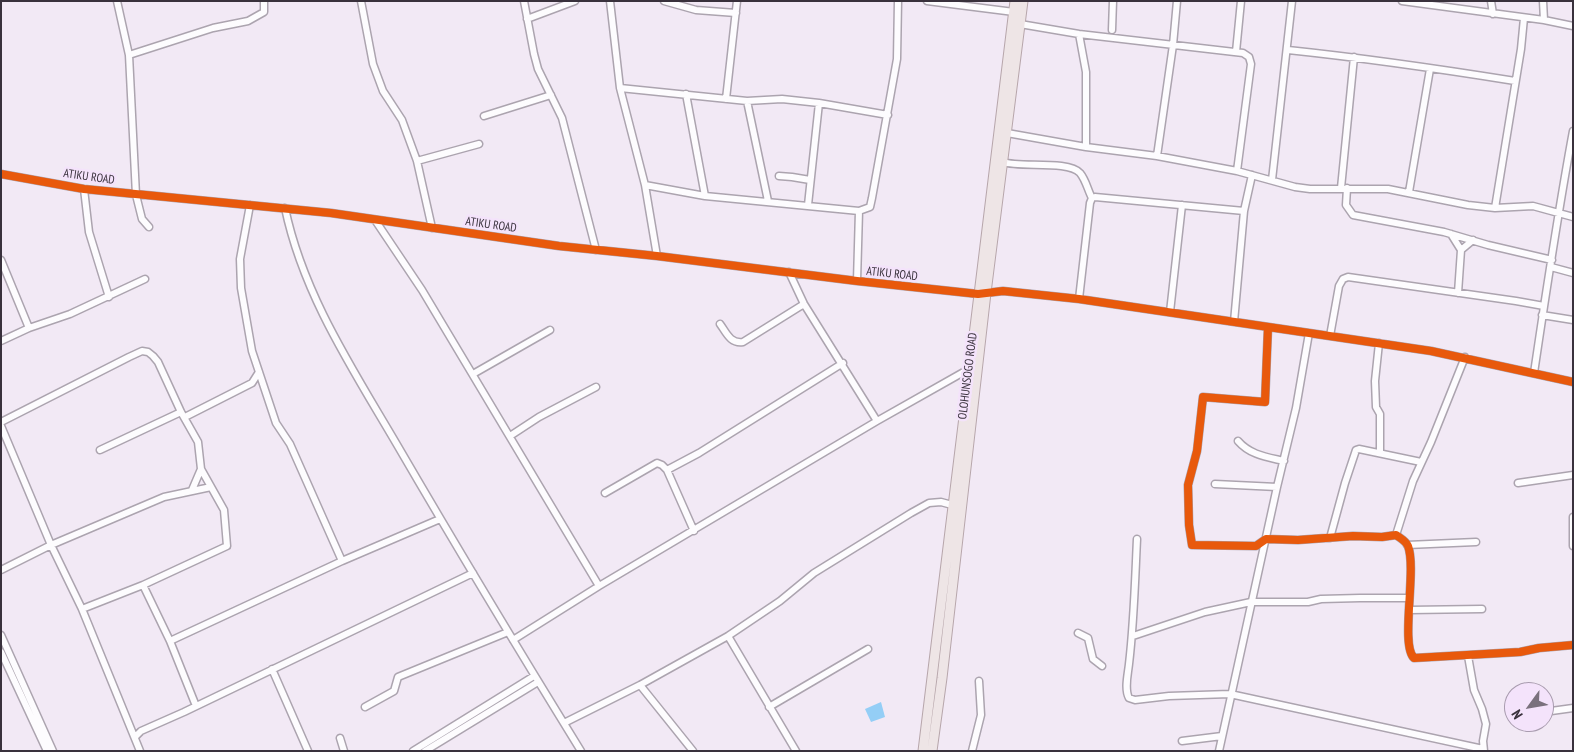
<!DOCTYPE html>
<style>
body{margin:0}
#map{position:relative;width:1574px;height:752px;overflow:hidden;background:#f2e9f5;font-family:"PT Sans Narrow",sans-serif}
canvas{display:block}
.frame{position:absolute;inset:0;border:2px solid #39313c;pointer-events:none}
.north{position:absolute;left:1504px;top:682px;width:50px;height:50px;box-sizing:border-box;background:#f4e3fb;border:1px solid #a99caf;border-radius:50%;rotate:238deg;font-size:14px;font-weight:700;line-height:20px;text-align:center;color:#39313c}
.north::after{content:'';display:block;margin:auto;width:18px;height:22px;background:#7a717d;clip-path:polygon(50% 0,100% 100%,50% 72%,0 100%)}
</style>
<div id="map">
<canvas width="1574" height="752"></canvas>
<div class="frame"></div>
<div class="north">N</div>
</div>
<script>
const context = document.querySelector('canvas').getContext('2d');
context.lineJoin = 'round';
function fillPath(path, color) { context.fillStyle = color; context.fill(path, 'evenodd'); }
function trace(path, color, width, dash) { context.strokeStyle = color; context.lineWidth = width; context.lineCap = dash ? 'butt' : 'round'; context.setLineDash(dash || []); context.stroke(path); }
function write(font, color, halo, rows, align = 'center') {
  context.font = font + ' "PT Sans Narrow",sans-serif'; context.lineWidth = 5; context.setLineDash([]); context.textBaseline = 'middle'; context.strokeStyle = halo; context.fillStyle = color; for (const [text, x, y, turn = 0] of rows) {
    context.save(); context.translate(x, y); context.rotate((+turn || 0) * Math.PI / 180); context.textAlign = isNaN(turn) ? turn : align; if (halo) context.strokeText(text, 0, 0); context.fillText(text, 0, 0); context.restore();
  }
}
const water = new Path2D(`
 M 881,702 L 885,717 L 871,722 L 865,709 Z`);
const minor = new Path2D(`
 M 117,1 L 129,55 L 136,195 L 142,219 L 149,227
 M 361,1 L 373,64 L 383,91 L 402,120 L 417,161 L 432,228
 M 524,1 L 534,54 L 538,69 L 562,118 L 596,250
 M 610,1 L 620,88 L 645,185 L 657,256
 M 664,1 L 696,10 L 736,13
 M 927,1 L 1014,12
 M 1402,1 L 1544,20 L 1573,26
 M 1491,1 L 1493,14
 M 1543,1 L 1544,20
 M 527,19 L 575,1
 M 1020,24 L 1079,34 L 1243,53 L 1249,57 L 1251,64 L 1237,171
 M 1112,30 L 1113,1
 M 1079,34 L 1086,72 L 1086,147
 M 1288,50 C 1364,58 1440,69 1515,81
 M 1236,52 L 1241,1
 M 129,55 L 213,28 L 248,21 L 264,12 L 264,1
 M 620,88 L 747,101 L 782,99 L 819,103 L 888,115
 M 686,94 L 705,196
 M 726,99 L 737,1
 M 747,101 L 768,201
 M 484,116 L 551,95
 M 1007,133 L 1086,147 L 1157,156 L 1237,171 L 1295,187 L 1310,189 L 1388,189 L 1468,205 L 1495,208 L 1533,206 L 1573,217
 M 1157,156 L 1173,45 L 1177,1
 M 417,161 L 479,144
 M 1003,162 C 1020,168 1068,160 1080,173 C 1086,180 1088,191 1092,198 L 1090,203 L 1079,299
 M 1,174 L 84,189 L 331,213 L 559,246 L 657,256 L 857,281 L 978,294 L 1003,291 L 1079,299 L 1431,351 L 1573,382
 M 779,176 L 792,177 L 810,180
 M 1272,180 L 1292,1
 M 645,185 L 705,196 L 859,211
 M 1341,188 L 1354,57
 M 1347,188 L 1346,205 L 1353,215 L 1444,232 L 1488,245 L 1552,260
 M 84,189 L 89,232 L 109,297
 M 1409,192 L 1430,69
 M 1092,198 L 1095,197 L 1244,211
 M 250,205 L 240,259 L 241,288 L 252,351 L 276,423 L 290,444 L 342,561
 M 808,205 L 819,103
 M 285,208 C 303,294 352,368 396,443 C 456,546 518,649 581,751
 M 1495,208 L 1521,49 L 1524,18
 M 375,220 L 422,290 L 599,586
 M 1451,234 L 1461,250 L 1458,293
 M 1461,250 L 1473,240
 M 1,260 L 29,328
 M 1551,267 L 1573,273
 M 789,272 L 804,304 L 877,421
 M 857,281 L 859,211 L 870,207 L 872,198 L 897,59 L 898,1
 M 1170,312 L 1182,205
 M 1542,315 L 1573,320
 M 1234,322 L 1244,211 L 1252,175
 M 720,324 C 726,332 730,344 743,342 L 804,304
 M 1268,327 L 1265,402 L 1203,397 L 1197,451 L 1188,485 L 1189,525 L 1192,545 L 1256,546 L 1266,539 L 1298,540 L 1353,536 L 1382,537 L 1396,535 C 1400,538 1406,541 1408,546 C 1417,569 1400,645 1414,658 L 1520,652 L 1539,648 L 1573,645
 M 1330,336 L 1339,286 L 1343,279 L 1348,277 L 1516,301 L 1544,306
 M 1,341 L 29,328 L 70,314 L 145,279
 M 1379,343 L 1375,381 L 1376,407 L 1380,414 L 1380,453
 M 1534,373 C 1546,292 1558,212 1573,131
 M 473,374 L 550,330
 M 185,417 L 252,383 L 259,372
 M 1,422 L 129,357 L 142,351 L 148,352 L 153,356 L 158,362 L 181,412 L 198,442 L 201,469 L 192,490
 M 1,426 L 51,545 L 82,609 L 140,751
 M 510,436 L 539,417 L 596,387
 M 1238,441 C 1250,455 1267,457 1284,461
 M 100,450 L 181,412
 M 667,470 L 694,531
 M 1518,483 L 1573,475
 M 1215,484 L 1277,487
 M 605,493 L 657,463 L 662,465 L 667,470 L 699,453 L 843,363
 M 1573,517 L 1573,546
 M 1396,535 L 1413,481 L 1431,442 L 1465,357
 M 1330,538 L 1345,483 L 1356,450 L 1359,449 L 1421,462
 M 1137,539 C 1135,581 1134,622 1129,664 C 1128,674 1124,689 1129,698 L 1135,700 L 1169,696 L 1230,694 L 1483,749
 M 1407,545 L 1476,542
 M 1,570 L 51,545 L 164,497 L 211,487
 M 143,585 L 170,641 L 196,706
 M 82,609 L 143,585 L 227,546 L 224,510 L 201,469
 M 1409,610 L 1482,609
 M 1078,633 L 1088,638 L 1093,659 L 1102,666
 M 1,635 L 53,751
 M 728,636 L 796,751
 M 1133,636 L 1205,612 L 1251,602 L 1308,602 L 1321,599 L 1360,598 L 1409,598
 M 513,640 L 599,586 L 877,421 L 969,369
 M 170,641 L 342,561 L 440,519
 M 1,652 L 47,751
 M 1468,656 L 1474,690 L 1482,709 L 1486,724 L 1483,741 L 1484,751
 M 272,669 L 308,751
 M 640,685 L 693,751
 M 365,707 L 394,691 L 398,677 L 508,632
 M 769,707 L 868,649
 M 1544,712 L 1573,708
 M 564,723 L 640,685 L 728,636 L 780,601 L 814,573 L 911,513 L 929,503 L 941,502 L 952,505
 M 135,737 L 141,731 L 184,712 L 473,573
 M 340,738 L 344,751
 M 1182,741 L 1222,736
 M 413,751 L 534,676
 M 425,751 L 538,682
 M 972,751 L 981,715 L 979,681
 M 1219,751 L 1277,487 L 1296,408 L 1309,333`);
const major = new Path2D(`
 M 923,751 L 1015,1
 M 932,751 L 942,678 L 986,293 L 1023,1`);
const cycleway = new Path2D(`
 M 1,174 L 84,189 L 331,213 L 559,246 L 657,256 L 857,281 L 978,294 L 1003,291 L 1079,299 L 1431,351 L 1573,382
 M 1268,327 L 1265,402 L 1203,397 L 1197,451 L 1188,485 L 1189,525 L 1192,545 L 1256,546 L 1266,539 L 1298,540 L 1353,536 L 1382,537 L 1396,535 C 1400,538 1406,541 1408,546 C 1417,569 1400,645 1414,658 L 1520,652 L 1539,648 L 1573,645`);
const streetNames = [
 ["ATIKU ROAD",89,177,8],
 ["ATIKU ROAD",491,225,8],
 ["ATIKU ROAD",892,274,6],
 ["OLOHUNSOGO ROAD",968,376,-83]
];
fillPath(water, '#94cef6');
trace(minor, '#aca4af', 9);
trace(major, '#b7a6ab', 11);
trace(minor, '#fdfcfe', 6);
trace(major, '#eee5e6', 9);
trace(cycleway, '#e8590c', 8);
write('12px', '#39313c', '#f4e3fb', streetNames);
</script>
